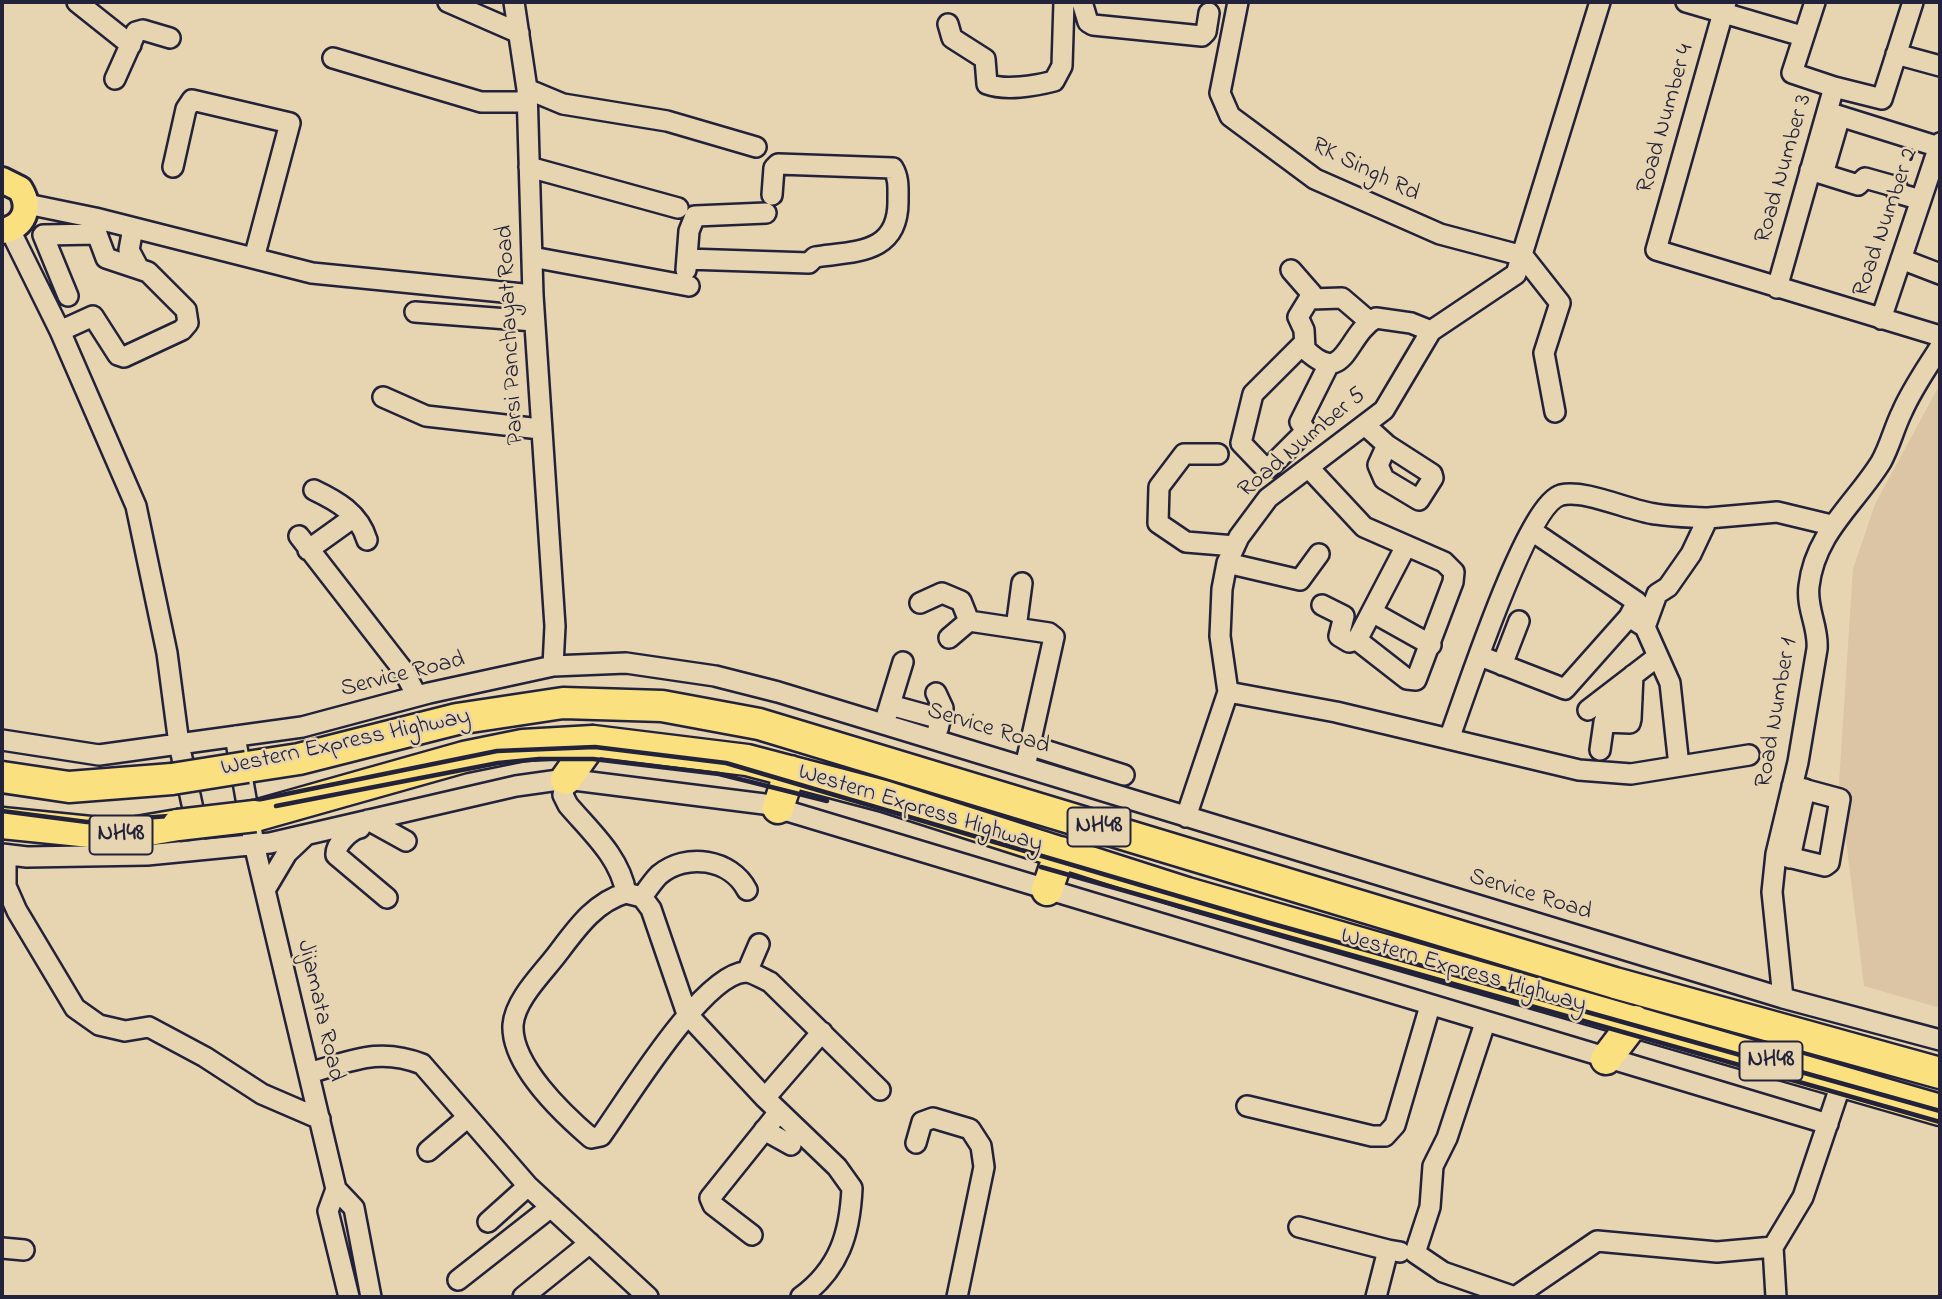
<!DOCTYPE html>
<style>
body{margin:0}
#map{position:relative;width:1942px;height:1299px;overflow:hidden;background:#e7d4b1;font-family:"Indie Flower",sans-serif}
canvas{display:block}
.frame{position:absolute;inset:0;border:4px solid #22223b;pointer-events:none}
</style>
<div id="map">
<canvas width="1942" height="1299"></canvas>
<div class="frame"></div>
</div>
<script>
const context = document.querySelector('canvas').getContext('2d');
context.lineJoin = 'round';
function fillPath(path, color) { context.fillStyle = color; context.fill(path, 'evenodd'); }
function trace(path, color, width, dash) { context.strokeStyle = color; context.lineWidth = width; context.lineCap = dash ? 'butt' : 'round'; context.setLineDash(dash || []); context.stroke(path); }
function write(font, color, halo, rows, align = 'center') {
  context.font = font + ' "Indie Flower",sans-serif'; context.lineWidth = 5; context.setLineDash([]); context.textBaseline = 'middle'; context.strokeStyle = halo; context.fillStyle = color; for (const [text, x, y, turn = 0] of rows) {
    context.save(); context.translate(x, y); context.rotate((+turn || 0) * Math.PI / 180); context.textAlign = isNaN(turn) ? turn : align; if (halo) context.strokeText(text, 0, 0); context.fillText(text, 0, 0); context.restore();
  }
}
const built = new Path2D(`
 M 1940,384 L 1940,1008 L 1864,986 L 1839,783 L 1853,569 L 1875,504 Z`);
const minor = new Path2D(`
 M 77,2 L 131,45
 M 448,2 L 519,33
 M 514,2 L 527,89 L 533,295 L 555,626 L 553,666
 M 1082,2 L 1088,22 L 1093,25 L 1202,36 L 1206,32 L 1209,13
 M 1238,2 L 1220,93 L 1230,116 L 1315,179 L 1440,234 L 1523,256 L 1560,303 L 1544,353 L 1555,412
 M 1686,2 L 1802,36
 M 1726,2 L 1656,250 L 1940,336
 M 1815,2 L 1792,73 L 1834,87
 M 948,24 L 952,38 L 985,59 L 987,84 C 1005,91 1035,86 1054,81 L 1062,66 L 1064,2
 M 1896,54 L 1940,66
 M 333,58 L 481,102 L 527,102
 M 115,79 L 136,32 L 143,30 L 170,38
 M 527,89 L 563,104 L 667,121 L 756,147
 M 1827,112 L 1939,147
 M 173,167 L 186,109 L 192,100 L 290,123 L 254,258
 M 529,167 L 678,208
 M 1810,170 L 1858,185 L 1865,178 L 1897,187 L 1897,193 L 1921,200
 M 1823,174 L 1840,116
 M 27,204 L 95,218 L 312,273 L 533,295
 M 133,228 L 129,250 L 138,267
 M 10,230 L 60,331 L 136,506 L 167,653 L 179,744 L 198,832
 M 532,257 L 689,286
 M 687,259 L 809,263 L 815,257 C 856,251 899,254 898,200 C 898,188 899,178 893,168 L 778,164 L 774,168 L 772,195
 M 1901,259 L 1940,274
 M 686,270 L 689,231 L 695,216 L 766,213
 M 1291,270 L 1312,294 L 1298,317 L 1304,330 L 1305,349 C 1346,389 1345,335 1376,318 L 1411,323 L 1431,331
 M 1777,288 L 1834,87 L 1882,99 L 1913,2
 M 68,296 L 43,235 L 97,234
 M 1311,299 L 1342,298 L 1370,322
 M 415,312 L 534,321
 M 1881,319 L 1940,143
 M 60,331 L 93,316 L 118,355 L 124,357 L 182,330 L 188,323 L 186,310 L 148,272 L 106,258 L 97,234 L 95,218
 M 1303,344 L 1253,394 L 1241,443 L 1264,467 L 1270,467 L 1306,431 L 1300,422 L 1329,364
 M 383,397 L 426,416 L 540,429
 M 1366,426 L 1387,445 L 1378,465 L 1384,479 L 1419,500 L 1433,478 L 1432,474 L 1387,445
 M 1218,454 L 1184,454 L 1159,487 L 1158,523 L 1186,542 L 1235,546
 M 1309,468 L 1364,527 L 1444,562 L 1454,572 L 1453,582 L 1416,680 L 1407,679 L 1357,640
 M 314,490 C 337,501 359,513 367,540
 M 1532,531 L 1637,602 L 1629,617
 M 299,536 L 403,670 L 417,696
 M 308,550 L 354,517
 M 1227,563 L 1300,580 L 1319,554
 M 920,603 L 942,593 L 961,601 L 969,621 L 1049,633 L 1054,637 L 1025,767
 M 1322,605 L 1344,616 L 1339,636 L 1349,642 L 1357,640 L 1406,546
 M 1372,612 L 1431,645
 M 1016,628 L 1022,583
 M 949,638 L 969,621
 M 1480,656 L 1565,689 L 1629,617 L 1645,627
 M 1502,665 L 1519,621
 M 1228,692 L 1336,712 L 1579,770 L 1631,774 L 1749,755
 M 936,693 L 943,708 L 938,729
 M 1632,699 L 1606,716 L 1604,722 L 1630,723 L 1631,719 L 1633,675
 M 890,705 L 941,719
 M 1588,710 L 1657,657
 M 884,724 L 903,662
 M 235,736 L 254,844 L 336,1189 L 354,1208 L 371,1297
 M 1449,739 C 1464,699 1526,505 1561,495 C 1585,489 1630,511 1655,514 C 1672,517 1690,517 1708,518
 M 2,740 L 99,755 L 302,727 L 429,693 L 553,666 L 626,663 L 715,676 L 778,692 L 1783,998 L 1940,1040
 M 1032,746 L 1124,775
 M 1600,750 L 1604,722
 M 1679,766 L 1670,683 L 1645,627 L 1657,594 L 1668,587 L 1691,554 L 1708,518 L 1777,512 L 1831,525
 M 566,779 L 563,795 L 568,805 C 591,832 620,857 626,893
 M 1186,817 L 1228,692 L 1220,636 L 1222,589 L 1227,563 L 1239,537 L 1268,498 L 1384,410 L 1431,331 L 1516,274 L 1600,2
 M 368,820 L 406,841
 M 360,828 C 350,830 335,845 336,855 L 387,898
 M 2,854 L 27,857 L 147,855 L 270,843 L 516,786 L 566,779 L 764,804 L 1828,1124
 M 1776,854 L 1825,866 L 1829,863 L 1840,799 L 1792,786
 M 6,855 L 6,886 L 17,911 L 75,1008 L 99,1025 L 125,1031 L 149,1027 L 205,1057 L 262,1094 L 320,1119
 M 1790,858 L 1805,789
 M 265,890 L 287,853 L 306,835
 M 626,893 C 595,902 577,928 558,953 C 544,972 515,999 513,1025 C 511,1065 563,1114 591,1138 L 601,1136 C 627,1100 702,975 745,972 C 753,972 763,979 770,982 L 880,1090
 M 626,893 L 642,897 L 651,909 L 687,1014 L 765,1098 L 837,1167 L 852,1188 C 850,1234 839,1269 801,1297
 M 642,897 C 647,890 653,881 659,875 C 686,852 731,859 747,890
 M 747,972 L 759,944
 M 1783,998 L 1772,892 L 1776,854 L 1798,762 L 1817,649 C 1819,627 1806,609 1809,586 C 1815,533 1855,504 1881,462 C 1890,446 1894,428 1902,412 C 1912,389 1927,368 1940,347
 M 1485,1023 L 1447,1138 L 1433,1166 L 1430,1207 L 1415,1253 L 1443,1272 L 1515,1297
 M 309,1073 C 352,1061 379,1047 422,1064 L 528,1186 L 648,1297
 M 765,1098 L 822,1032
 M 1247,1106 L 1372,1136 L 1385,1136 L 1395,1125 L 1430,1006
 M 764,1130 L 791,1145
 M 916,1143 L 922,1122 L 933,1118 L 970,1129 L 981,1146 L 984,1167 L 957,1297
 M 428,1151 L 468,1117
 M 336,1189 L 328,1211 L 349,1297
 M 488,1222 L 528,1186
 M 1299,1227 L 1388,1250
 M 752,1235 L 713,1205 L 710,1198 L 779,1112
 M 1773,1247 L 1776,1297
 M 2,1248 L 24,1250
 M 458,1280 L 551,1207
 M 523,1297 L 590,1243
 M 1376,1297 L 1388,1250 L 1400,1252
 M 1515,1297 L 1597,1241 L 1717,1252 L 1773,1247 L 1803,1197 L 1842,1081`);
const major = new Path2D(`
 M 2,180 L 20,189 C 32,208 24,227 2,231`);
const highway = new Path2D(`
 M 247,767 L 299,759 L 457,719 L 563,703 L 662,706 L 759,724 L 1615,983 L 1940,1073
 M 2,777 L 69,787 L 172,779
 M 566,779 L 593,741
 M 778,808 L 790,771
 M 255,816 L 464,757 L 523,745 L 593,741 L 747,760 L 884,796 L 1187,893 L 1940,1110
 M 2,823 L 120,835 L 178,825
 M 1047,890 L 1060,852
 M 1606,1059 L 1635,1021`);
const rail = new Path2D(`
 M 276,806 L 498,763 L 539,759 L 593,759 L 719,774 L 827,801
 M 2,811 L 87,822 L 183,815 L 497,751 L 595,747 L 726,763 L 1266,922 L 1940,1111
 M 1041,867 L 1940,1122`);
const highwayBridge = new Path2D(`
 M 172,779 L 247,767
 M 178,825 L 255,816`);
const shields = [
 [1099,827,63],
 [121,835,63],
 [1771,1061,63]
];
const shieldNames = [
 ["NH48",1099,827],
 ["NH48",121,835],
 ["NH48",1771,1061]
];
const streetNames = [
 ["Road Number 4",1667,119,-74],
 ["Road Number 3",1785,169,-74],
 ["RK Singh Rd",1365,171,26],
 ["Road Number 2",1887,223,-71],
 ["Parsi Panchayat Road",512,335,-93],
 ["Road Number 5",1303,444,-40],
 ["Service Road",403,676,-14],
 ["Road Number 1",1778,713,-80],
 ["Service Road",988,730,17],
 ["Western Express Highway",346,744,-12],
 ["Western Express Highway",920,810,17],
 ["Service Road",1530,896,17],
 ["Western Express Highway",1463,972,16],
 ["Jijamata Road",319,1011,77]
];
fillPath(built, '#dcc5a4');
trace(minor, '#22223b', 24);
trace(major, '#22223b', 30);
trace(highway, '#22223b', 35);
trace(minor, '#e7d4b1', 19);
trace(major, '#fbe080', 24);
trace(highway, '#fbe080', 30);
trace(rail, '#22223b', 4.5);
trace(highwayBridge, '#22223b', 35, []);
trace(highwayBridge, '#fbe080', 30);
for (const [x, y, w] of shields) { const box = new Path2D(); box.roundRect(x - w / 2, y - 19.5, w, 39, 5); context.fillStyle = '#e7d4b1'; context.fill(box); trace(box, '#22223b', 2); }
write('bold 23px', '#22223b', null, shieldNames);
write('24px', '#22223b', '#e7d4b1', streetNames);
</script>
